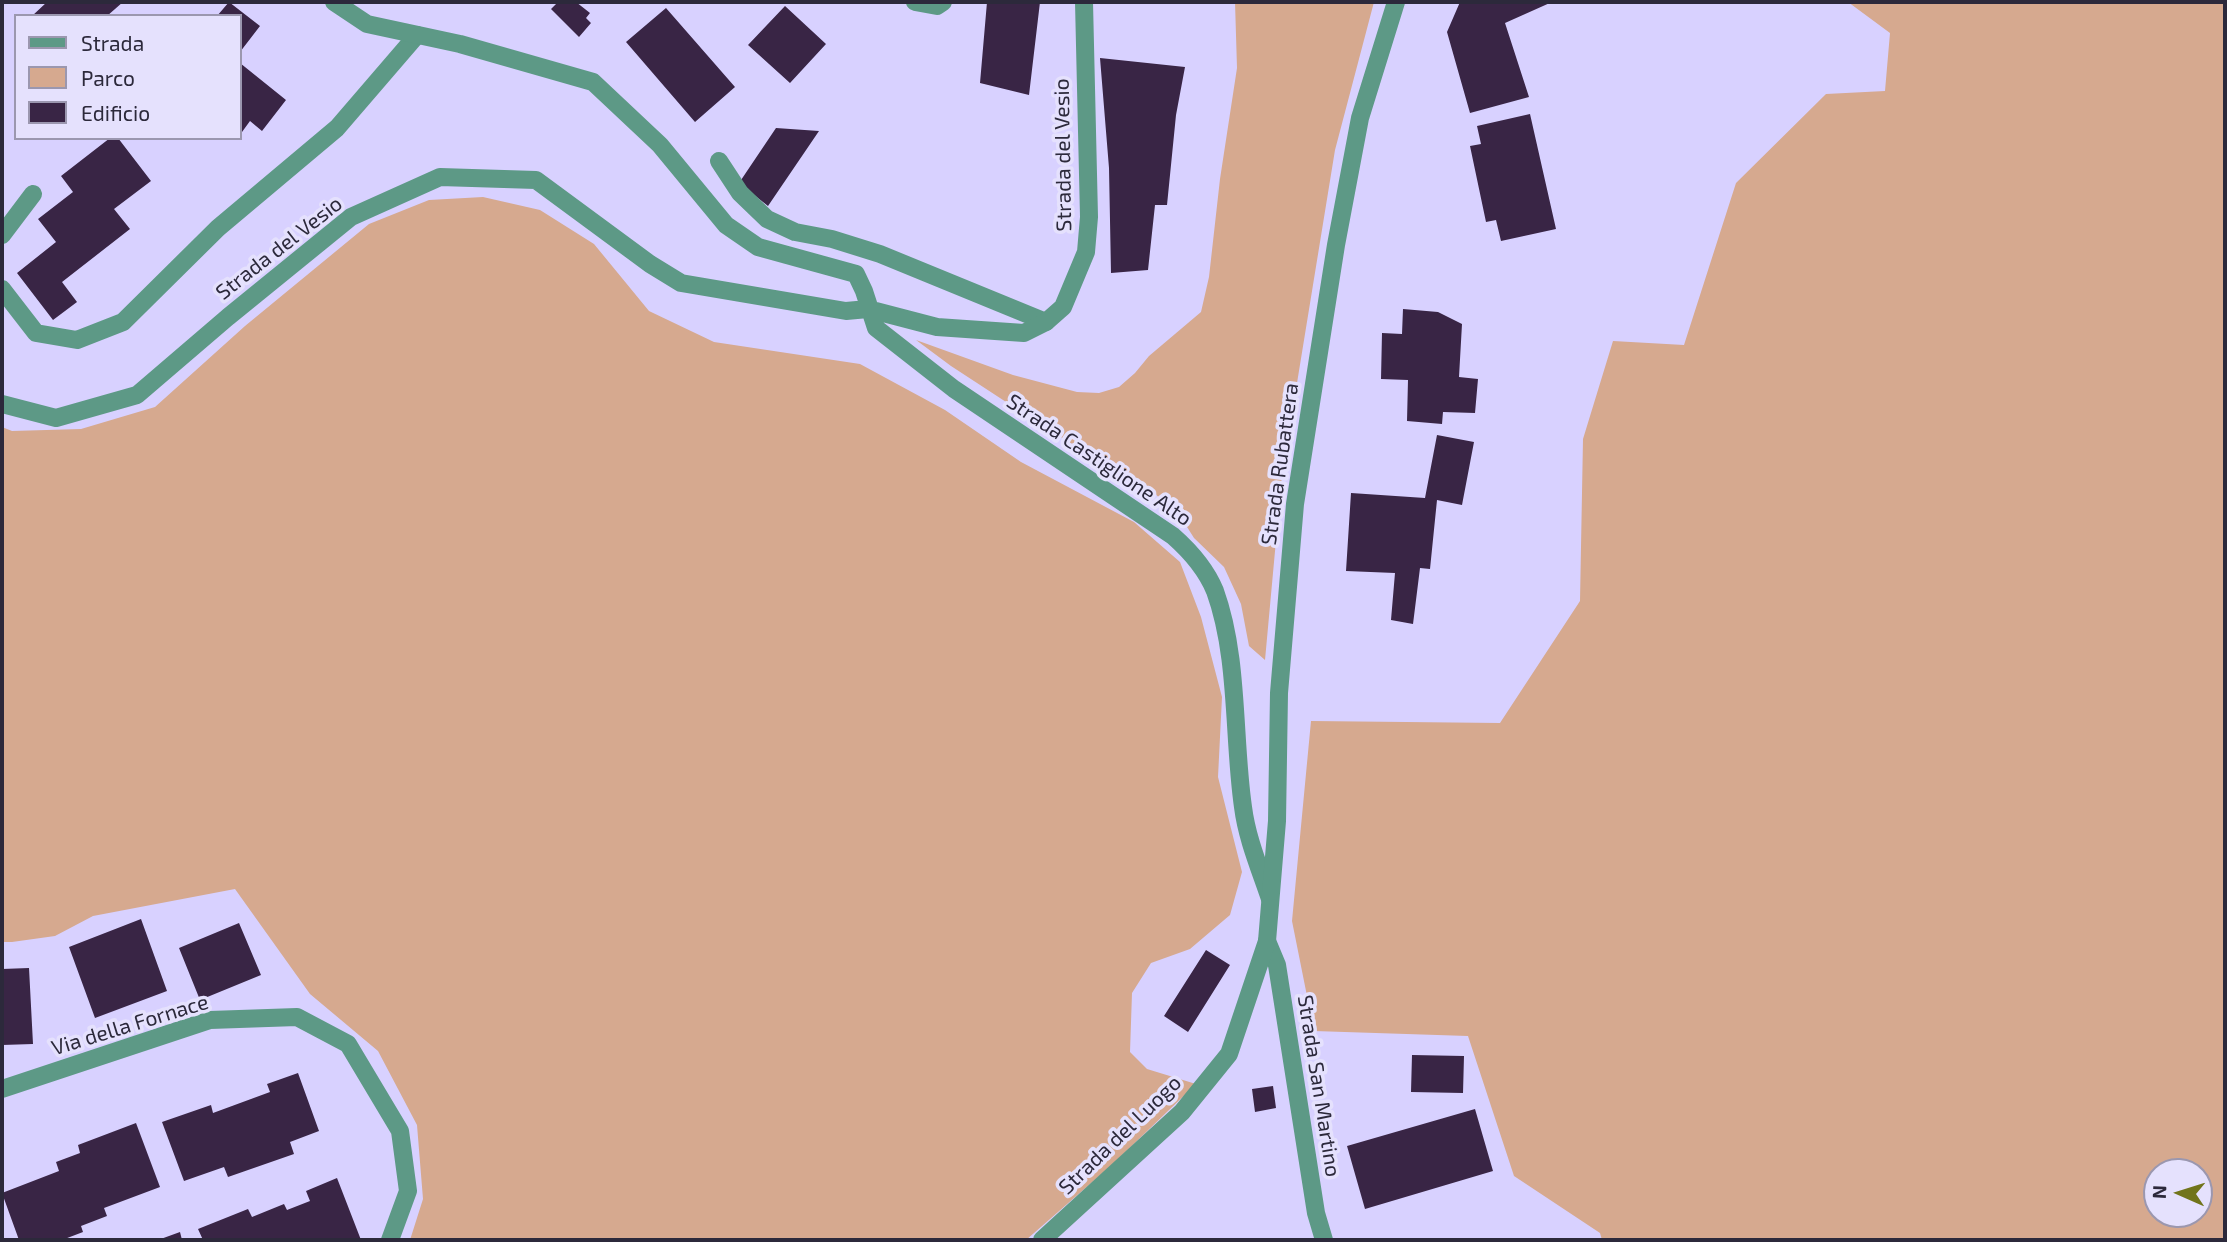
<!DOCTYPE html>
<style>
body{margin:0}
#map{position:relative;width:2227px;height:1242px;overflow:hidden;background:#d8d1ff;font-family:"Exo 2",sans-serif}
canvas{display:block}
.frame{position:absolute;inset:0;border:4px solid #2c293b;pointer-events:none}
.legend{position:absolute;left:14px;top:14px;width:228px;height:126px;box-sizing:border-box;background:#e5e1fd;border:2px solid #9b97af;margin:0;padding:9px 12px;list-style:none;font-size:21px;color:#2c293b}
.legend li{display:flex;align-items:center;gap:14px;height:35px}
.legend b{width:35px;border:2px solid #9b97af}
.north{position:absolute;left:2143px;top:1158px;width:70px;height:70px;box-sizing:border-box;background:#e5e1fd;border:2px solid #9b97af;border-radius:50%;rotate:273deg;font-size:19px;font-weight:700;line-height:28px;text-align:center;color:#2c293b}
.north::after{content:'';display:block;margin:auto;width:24px;height:32px;background:#71741b;clip-path:polygon(50% 0,100% 100%,50% 72%,0 100%)}
</style>
<div id="map">
<canvas width="2227" height="1242"></canvas>
<div class="frame"></div>
<ul class="legend">
<li><b style="height:9px;background:#5d9986"></b>Strada</li>
<li><b style="height:19px;background:#d6a98f"></b>Parco</li>
<li><b style="height:19px;background:#392545"></b>Edificio</li>
</ul>
<div class="north">N</div>
</div>
<script>
const context = document.querySelector('canvas').getContext('2d');
context.lineJoin = 'round';
function fillPath(path, color) { context.fillStyle = color; context.fill(path, 'evenodd'); }
function trace(path, color, width, dash) { context.strokeStyle = color; context.lineWidth = width; context.lineCap = dash ? 'butt' : 'round'; context.setLineDash(dash || []); context.stroke(path); }
function write(font, color, halo, rows, align = 'center') {
  context.font = font + ' "Exo 2",sans-serif'; context.lineWidth = 7; context.setLineDash([]); context.textBaseline = 'middle'; context.strokeStyle = halo; context.fillStyle = color; for (const [text, x, y, turn = 0] of rows) {
    context.save(); context.translate(x, y); context.rotate((+turn || 0) * Math.PI / 180); context.textAlign = isNaN(turn) ? turn : align; if (halo) context.strokeText(text, 0, 0); context.fillText(text, 0, 0); context.restore();
  }
}
const green = new Path2D(`
 M 1235,2 L 1374,2 L 1335,150 L 1282,475 L 1265,660 L 1249,646 L 1241,604 L 1224,567 L 1194,538 L 1182,519 L 1151,490 L 1052,432 L 951,366 L 916,340 L 1013,375 L 1077,392 L 1099,393 L 1119,387 L 1135,373 L 1149,356 L 1201,312 L 1209,277 L 1220,179 L 1237,68 Z
 M 1848,2 L 2225,2 L 2225,1240 L 1602,1240 L 1600,1233 L 1514,1176 L 1468,1036 L 1314,1031 L 1292,921 L 1311,721 L 1500,723 L 1580,601 L 1583,439 L 1613,341 L 1684,345 L 1736,183 L 1826,94 L 1885,91 L 1890,33 ZM 2157,1172 L 2199,1172 L 2199,1214 L 2157,1214 Z
 M 483,197 L 540,210 L 594,244 L 649,311 L 714,342 L 860,364 L 945,410 L 1021,462 L 1134,522 L 1180,562 L 1201,617 L 1222,697 L 1218,777 L 1242,872 L 1230,915 L 1190,949 L 1151,963 L 1132,993 L 1130,1052 L 1147,1069 L 1196,1084 L 1114,1163 L 1026,1240 L 410,1240 L 423,1199 L 417,1125 L 378,1051 L 310,994 L 235,889 L 93,916 L 55,936 L 12,942 L 2,942 L 2,427 L 12,431 L 81,429 L 155,407 L 245,326 L 369,224 L 429,200 Z`);
const building = new Path2D(`
 M 47,2 L 123,2 L 107,16 L 32,16 Z
 M 229,2 L 260,26 L 240,52 L 240,16 L 217,16 Z
 M 558,2 L 576,2 L 590,13 L 586,18 L 591,23 L 579,37 L 551,9 Z
 M 987,2 L 1040,2 L 1029,95 L 980,83 Z
 M 1460,2 L 1552,2 L 1505,23 L 1529,97 L 1470,113 L 1447,32 Z
 M 785,6 L 826,44 L 790,83 L 748,45 Z
 M 666,8 L 735,87 L 695,122 L 626,42 Z
 M 1100,58 L 1185,67 L 1176,115 L 1167,205 L 1155,205 L 1148,270 L 1111,273 L 1109,168 Z
 M 240,63 L 286,100 L 262,131 L 250,121 L 242,132 L 240,131 Z
 M 1530,114 L 1556,229 L 1501,241 L 1496,220 L 1486,222 L 1470,146 L 1481,144 L 1477,126 Z
 M 776,128 L 819,131 L 768,206 L 739,183 Z
 M 110,138 L 118,138 L 151,181 L 114,209 L 130,229 L 62,282 L 77,302 L 53,320 L 17,273 L 56,242 L 38,219 L 73,192 L 61,176 Z
 M 1403,309 L 1438,312 L 1462,324 L 1459,377 L 1478,379 L 1475,413 L 1443,412 L 1442,424 L 1407,421 L 1408,380 L 1381,379 L 1382,333 L 1402,334 Z
 M 1437,435 L 1474,442 L 1462,505 L 1437,500 L 1430,569 L 1420,568 L 1413,624 L 1391,620 L 1395,573 L 1346,571 L 1351,493 L 1425,498 Z
 M 141,919 L 167,991 L 95,1018 L 69,947 Z
 M 239,923 L 261,975 L 200,1000 L 179,948 Z
 M 1206,950 L 1230,965 L 1188,1032 L 1164,1016 Z
 M 29,968 L 33,1044 L 2,1045 L 2,969 Z
 M 1412,1055 L 1464,1056 L 1463,1093 L 1411,1092 Z
 M 298,1073 L 319,1131 L 290,1142 L 294,1154 L 228,1177 L 224,1167 L 184,1181 L 162,1122 L 211,1105 L 213,1113 L 270,1092 L 267,1084 Z
 M 1273,1086 L 1276,1108 L 1255,1112 L 1252,1089 Z
 M 1475,1109 L 1493,1171 L 1365,1209 L 1347,1146 Z
 M 136,1123 L 160,1187 L 104,1208 L 107,1216 L 81,1226 L 83,1232 L 62,1240 L 19,1240 L 2,1193 L 59,1171 L 56,1162 L 80,1153 L 78,1145 Z
 M 337,1178 L 361,1240 L 203,1240 L 198,1229 L 248,1209 L 252,1217 L 284,1204 L 287,1210 L 310,1201 L 306,1191 Z
 M 180,1232 L 182,1240 L 158,1240 Z`);
const service = new Path2D(`
 M 719,161 L 740,193 L 767,219 L 795,232 L 832,239 L 880,254 L 1046,322
 M 2,235 L 33,194
 M 2,289 L 36,333 L 77,340 L 123,322 L 218,228 L 337,128 L 417,35`);
const minor = new Path2D(`
 M 334,2 L 367,24 L 460,44 L 593,82 L 660,145 L 726,225 L 758,247 L 856,274 L 864,291 L 876,328 L 954,389 L 1173,536 C 1190,551 1206,569 1215,591 C 1239,657 1233,738 1243,807 C 1247,839 1260,869 1270,899
 M 915,2 L 937,6 L 943,2
 M 2,404 L 56,418 L 137,395 L 228,317 L 351,217 L 440,177 L 536,180 L 650,264 L 681,283 L 846,311 L 868,309 L 937,327 L 1024,333 L 1046,322 L 1063,307 L 1086,252 L 1089,217 L 1084,2
 M 1267,941 L 1277,965 L 1316,1213 L 1324,1240
 M 2,1089 L 210,1020 L 297,1017 L 348,1044 L 400,1131 L 408,1191 L 390,1240`);
const tertiary = new Path2D(`
 M 1042,1240 L 1182,1112 L 1229,1054 L 1267,941 L 1277,821 L 1279,693 L 1295,504 L 1336,245 L 1360,118 L 1396,2`);
const streetNames = [
 ["Strada del Vesio",1063,155,-91],
 ["Strada del Vesio",279,248,-38],
 ["Strada Castiglione Alto",1099,460,34],
 ["Strada Rubattera",1280,464,-82],
 ["Via della Fornace",130,1025,-17],
 ["Strada San Martino",1319,1086,81],
 ["Strada del Luogo",1120,1135,-44]
];
fillPath(green, '#d6a98f');
fillPath(building, '#392545');
trace(service, '#5d9986', 18);
trace(minor, '#5d9986', 18);
trace(tertiary, '#5d9986', 18);
write('21px', '#2c293b', '#e5e1fd', streetNames);
</script>
